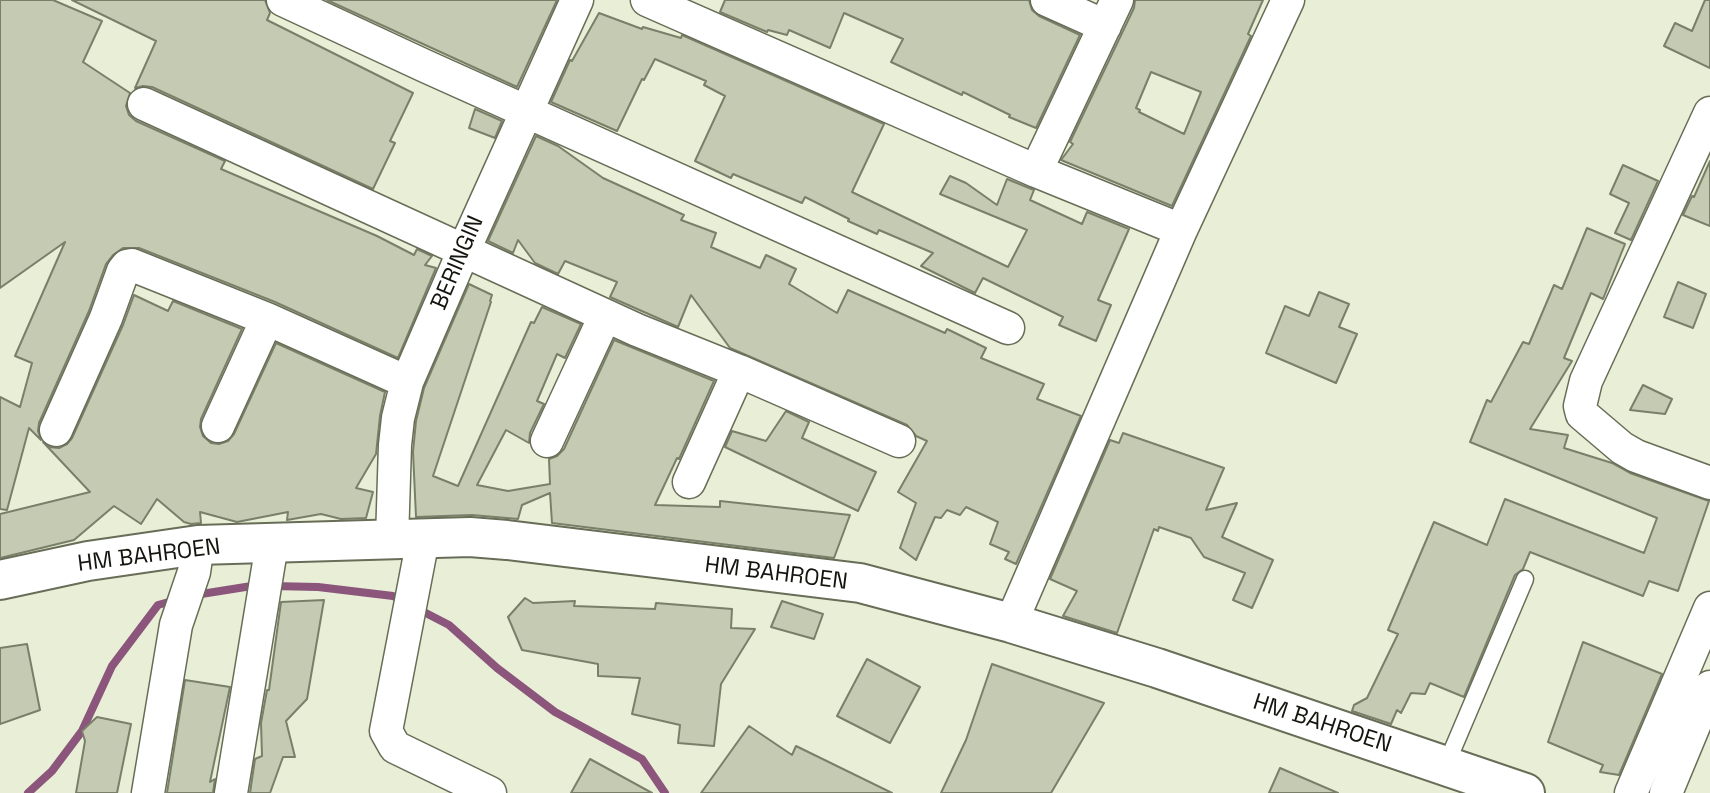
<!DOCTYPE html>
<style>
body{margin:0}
canvas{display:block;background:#e8efd6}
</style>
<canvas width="1710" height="793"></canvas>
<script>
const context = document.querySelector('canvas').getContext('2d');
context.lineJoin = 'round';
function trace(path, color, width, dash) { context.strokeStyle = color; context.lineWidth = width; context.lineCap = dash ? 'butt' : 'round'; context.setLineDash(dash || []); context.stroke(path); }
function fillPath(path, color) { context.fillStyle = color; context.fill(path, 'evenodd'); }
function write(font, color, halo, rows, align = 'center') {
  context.font = font + ' "Space Grotesk",sans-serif'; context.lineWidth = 5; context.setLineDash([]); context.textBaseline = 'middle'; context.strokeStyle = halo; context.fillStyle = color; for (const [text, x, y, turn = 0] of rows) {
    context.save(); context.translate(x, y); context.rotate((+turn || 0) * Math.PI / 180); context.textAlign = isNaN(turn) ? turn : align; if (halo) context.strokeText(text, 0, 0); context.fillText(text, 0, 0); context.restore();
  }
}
const stream = new Path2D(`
 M 271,586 L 318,587 L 393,596 L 403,601
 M 195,595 L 258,585
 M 418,609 L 449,625 L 497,668 L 555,712 L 642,759 L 665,793
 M 28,793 L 52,771 L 82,731 L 112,666 L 158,605 L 176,600`);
const building = new Path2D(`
 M 0,0 L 53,0 L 102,21 L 83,62 L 130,93 L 126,106 L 129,115 L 136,121 L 225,161 L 221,169 L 377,236 L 414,255 L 417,249 L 432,256 L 425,265 L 436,268 L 398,358 L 275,302 L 139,248 L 123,248 L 113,255 L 106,264 L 89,311 L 39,423 L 38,431 L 41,440 L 29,428 L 7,510 L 0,509 L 0,397 L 20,407 L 32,363 L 15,356 L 65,242 L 0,288 Z
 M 72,0 L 265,0 L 270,13 L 267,20 L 413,93 L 390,141 L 395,143 L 373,189 L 152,87 L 143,86 L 135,88 L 156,41 Z
 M 327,0 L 557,0 L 517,87 Z
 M 725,0 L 1029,0 L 1032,10 L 1039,16 L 1080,35 L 1036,128 L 1009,117 L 1010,115 L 963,92 L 962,95 L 891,62 L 903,39 L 844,13 L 830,48 L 789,30 L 787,35 L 768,30 L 767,32 L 720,12 Z
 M 1135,0 L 1263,0 L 1248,34 L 1251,36 L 1172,206 L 1061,160 L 1073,144 L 1070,142 L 1134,8 ZM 1151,72 L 1201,92 L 1184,134 L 1139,112 L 1140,110 L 1136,108 Z
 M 1705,0 L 1710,0 L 1710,68 L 1664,46 L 1675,23 L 1692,31 Z
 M 599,13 L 642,29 L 643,27 L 681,38 L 682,35 L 884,124 L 852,192 L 1008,267 L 1027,230 L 940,194 L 950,176 L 966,183 L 997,205 L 1007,179 L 1034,190 L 1030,200 L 1082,224 L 1087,212 L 1129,229 L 1098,300 L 1111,305 L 1096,341 L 1059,325 L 1063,317 L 983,278 L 975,293 L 921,266 L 933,253 L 879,230 L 877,234 L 848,221 L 849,219 L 805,197 L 802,203 L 733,174 L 731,178 L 695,161 L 725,96 L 704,85 L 706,81 L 655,59 L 644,80 L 642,79 L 617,131 L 551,102 L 570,60 L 572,61 Z
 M 475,109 L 502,121 L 495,138 L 469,128 Z
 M 536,136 L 558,146 L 603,178 L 684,215 L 681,220 L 716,233 L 711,247 L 760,268 L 766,255 L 796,269 L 789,284 L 837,313 L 848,290 L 945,333 L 947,329 L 986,348 L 981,358 L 1044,384 L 1037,399 L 1081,416 L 1016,564 L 1005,559 L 1009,552 L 990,544 L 998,522 L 966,507 L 960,515 L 947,510 L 941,518 L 935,517 L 916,560 L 900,548 L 916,503 L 898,492 L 927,441 L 916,436 L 907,425 L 730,348 L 691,295 L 678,327 L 610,297 L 617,282 L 565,261 L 558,274 L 535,263 L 518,240 L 513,253 L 488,241 Z
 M 1710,161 L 1710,226 L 1683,215 L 1692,196 L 1694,197 Z
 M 1623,165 L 1658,181 L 1631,240 L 1615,233 L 1629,203 L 1610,194 Z
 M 1587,228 L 1625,244 L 1603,299 L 1591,293 L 1564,358 L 1572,361 L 1530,429 L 1568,435 L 1564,448 L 1612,463 L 1630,473 L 1709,501 L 1678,591 L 1649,581 L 1643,596 L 1530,552 L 1523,569 L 1515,575 L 1464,697 L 1430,683 L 1425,694 L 1411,693 L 1401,713 L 1397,710 L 1391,724 L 1352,711 L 1354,705 L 1367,698 L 1398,634 L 1388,630 L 1434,522 L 1487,545 L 1505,499 L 1644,553 L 1657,518 L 1470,442 L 1487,400 L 1491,402 L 1523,342 L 1529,344 L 1554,285 L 1562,289 Z
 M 1678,282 L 1706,294 L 1693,328 L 1664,317 Z
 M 469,284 L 492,295 L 490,301 L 491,302 L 433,476 L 458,486 L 531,322 L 534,323 L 542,307 L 581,324 L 565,358 L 557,354 L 537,401 L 544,404 L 530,433 L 529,443 L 506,430 L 477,485 L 508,491 L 550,484 L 549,459 L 557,456 L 564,449 L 614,340 L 714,381 L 679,459 L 677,458 L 655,505 L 720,507 L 720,501 L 850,515 L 834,558 L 552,523 L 550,493 L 522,505 L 518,519 L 472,515 L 416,517 L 413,452 L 416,421 L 424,388 Z
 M 1319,292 L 1349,304 L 1339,327 L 1357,334 L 1336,383 L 1266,353 L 1285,306 L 1309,316 Z
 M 134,295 L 168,311 L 173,301 L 242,329 L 201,419 L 200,427 L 203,436 L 211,443 L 219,444 L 228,441 L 234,434 L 276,343 L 385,392 L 380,416 L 376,454 L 356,488 L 373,492 L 366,518 L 341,519 L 321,514 L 287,520 L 288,512 L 237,522 L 200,512 L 201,523 L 191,524 L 184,522 L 157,499 L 141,524 L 114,506 L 74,540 L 0,558 L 0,514 L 90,492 L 43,442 L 49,447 L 59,448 L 67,444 L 72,438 L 123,325 Z
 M 1643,385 L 1672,399 L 1665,414 L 1630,410 Z
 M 786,411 L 809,422 L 802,438 L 876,472 L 858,511 L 725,447 L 732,431 L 766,441 Z
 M 1123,433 L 1224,468 L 1206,510 L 1237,503 L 1222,537 L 1273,560 L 1252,608 L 1233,600 L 1245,573 L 1204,557 L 1191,538 L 1159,527 L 1158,531 L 1154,529 L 1117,633 L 1063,616 L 1077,591 L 1050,579 L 1110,440 L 1119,443 Z
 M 525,598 L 533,603 L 575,601 L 574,606 L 655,609 L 656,603 L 732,609 L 731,628 L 755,629 L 721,684 L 714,746 L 678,743 L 680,725 L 632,714 L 640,678 L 598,676 L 598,664 L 522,650 L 508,617 Z
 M 324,600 L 307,699 L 286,721 L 295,757 L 283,757 L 270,793 L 250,793 L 255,759 L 262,756 L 261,723 L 267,690 L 269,690 L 281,602 Z
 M 782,601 L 823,614 L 814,639 L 771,627 Z
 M 1583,642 L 1662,674 L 1619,775 L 1600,772 L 1603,765 L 1548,742 Z
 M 27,644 L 40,710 L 0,724 L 0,648 Z
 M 867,659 L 920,687 L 890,743 L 837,716 Z
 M 992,664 L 1104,703 L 1051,793 L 941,793 L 966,740 Z
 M 185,680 L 230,687 L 210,782 L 215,779 L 213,793 L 167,793 Z
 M 97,717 L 131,724 L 117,793 L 76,793 L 85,741 L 82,731 Z
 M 749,726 L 792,755 L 796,746 L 892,793 L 701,793 Z
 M 590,759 L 652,793 L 571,793 Z
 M 1280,768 L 1338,793 L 1269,793 Z`);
const lane = new Path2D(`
 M 1446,765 L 1525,579`);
const street = new Path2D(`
 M 283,0 L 425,66 L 1008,328
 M 647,0 L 1036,171 L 1181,230 L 1288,0
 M 1047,0 L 1105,26
 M 144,104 L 637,330 L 739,371 L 899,441
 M 1710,113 L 1586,381 L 1580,406 L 1582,414 L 1622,448 L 1636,456 L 1710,483
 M 1036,171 L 1117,0
 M 218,426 L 267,319
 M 56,430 L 106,318 L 123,271 L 127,266 L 132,265 L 267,319 L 407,382
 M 547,441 L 605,316
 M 689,482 L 739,371
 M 423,539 L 386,731 L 395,747 L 490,793
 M 392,540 L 395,445 L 398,418 L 407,382 L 464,250 L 577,0
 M 1011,623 L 1181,230
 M 148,793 L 176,625 L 194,572 L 198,545
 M 231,793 L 272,544
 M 1631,793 L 1710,608
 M 1666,793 L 1710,687`);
const secondary = new Path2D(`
 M 0,580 L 88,561 L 198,545 L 470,537 L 507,540 L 860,583 L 1011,623 L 1157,668 L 1525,793`);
const streetNames = [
 ["BERINGIN",458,263,-67],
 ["HM BAHROEN",149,556,-7],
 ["HM BAHROEN",776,574,7],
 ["HM BAHROEN",1322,724,18]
];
trace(stream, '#8b557c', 8);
fillPath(building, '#c5cbb3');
trace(building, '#797f69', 2);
trace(lane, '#686d57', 19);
trace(street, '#686d57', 35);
trace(secondary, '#686d57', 42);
trace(lane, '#fff', 16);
trace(street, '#fff', 32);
trace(secondary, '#fff', 38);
write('23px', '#13160d', '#fff', streetNames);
</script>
